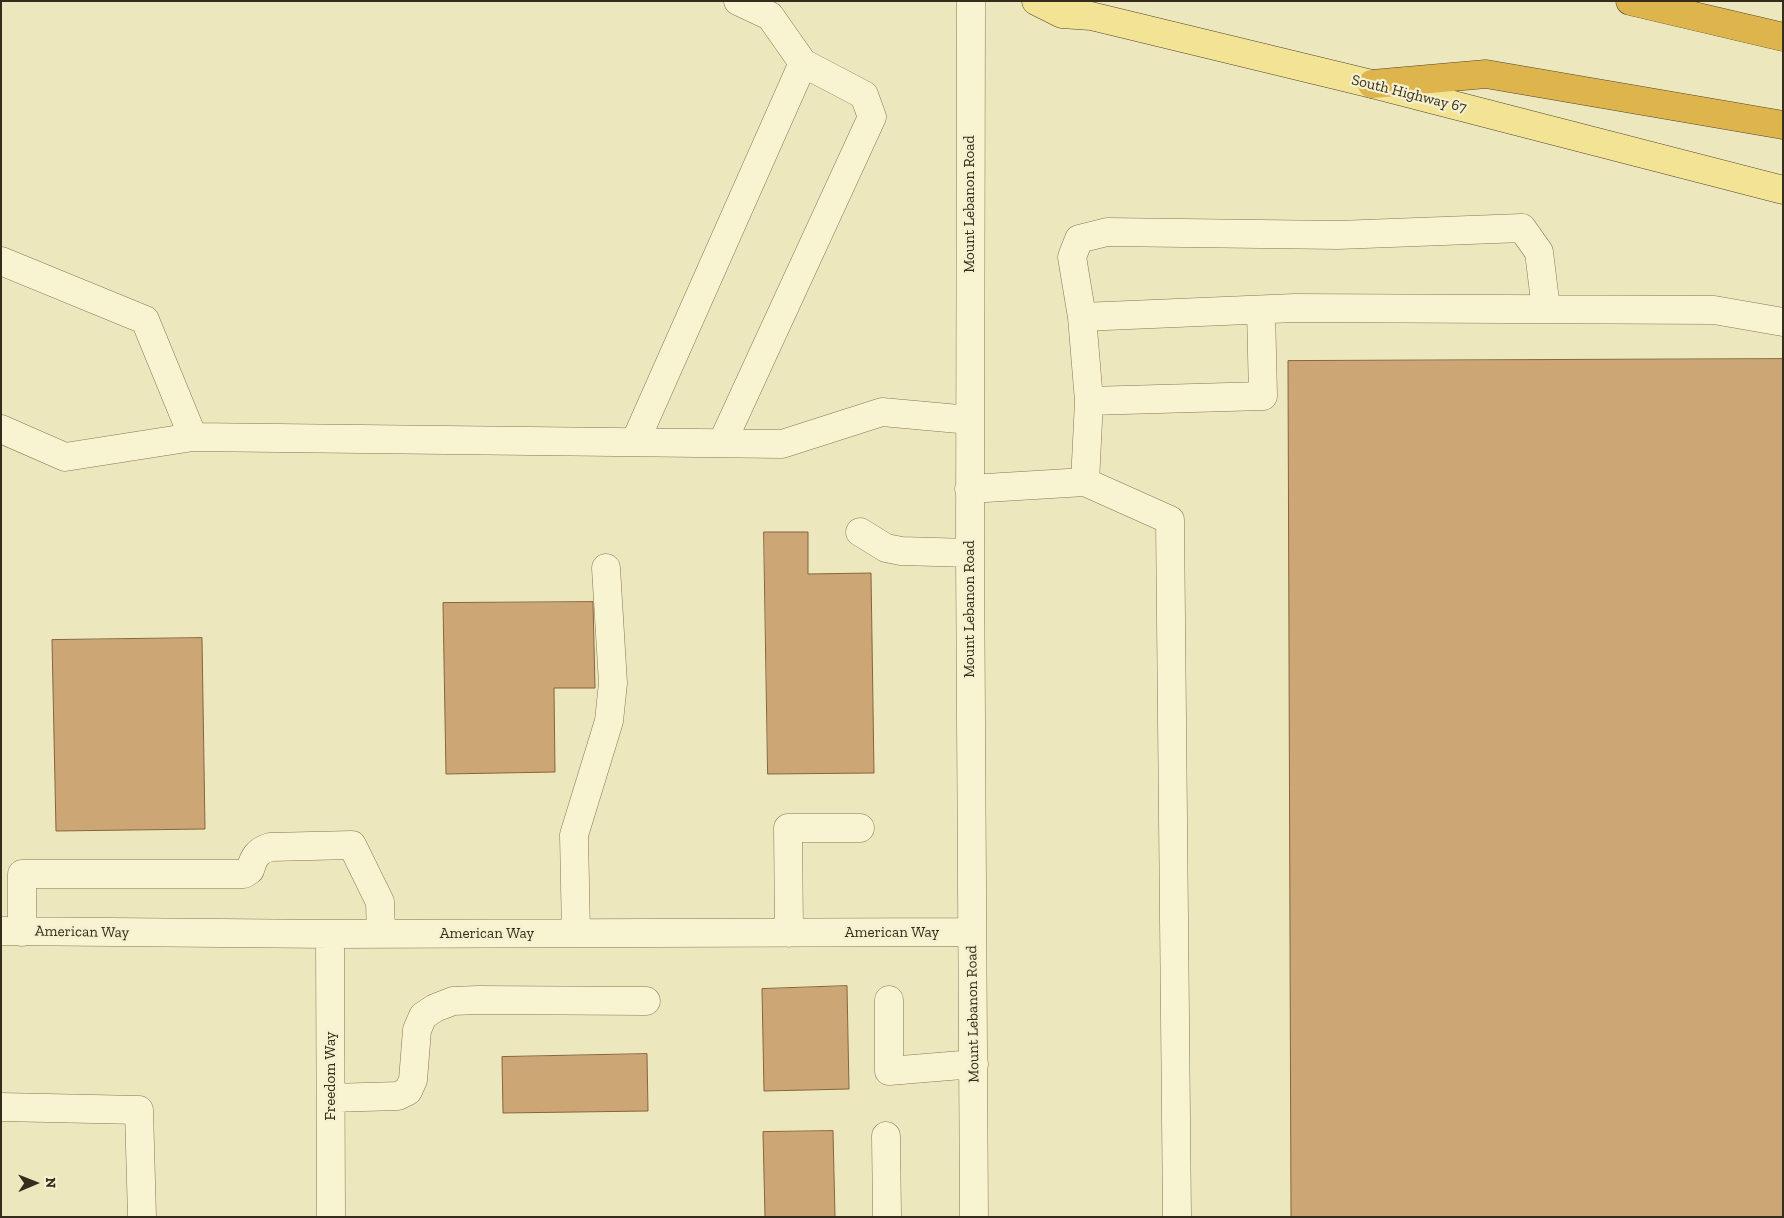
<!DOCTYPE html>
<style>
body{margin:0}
#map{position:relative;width:1784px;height:1218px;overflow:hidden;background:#ede7be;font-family:"Zilla Slab",serif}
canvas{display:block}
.frame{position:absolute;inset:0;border:2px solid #352c1c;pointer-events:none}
.north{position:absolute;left:10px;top:1158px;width:50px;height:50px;-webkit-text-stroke:4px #f5f0ce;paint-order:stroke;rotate:89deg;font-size:14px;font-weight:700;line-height:20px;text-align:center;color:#352c1c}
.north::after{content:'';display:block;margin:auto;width:18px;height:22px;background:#352c1c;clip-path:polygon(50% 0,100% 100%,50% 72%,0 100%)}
</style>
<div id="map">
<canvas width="1784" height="1218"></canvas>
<div class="frame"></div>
<div class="north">N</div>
</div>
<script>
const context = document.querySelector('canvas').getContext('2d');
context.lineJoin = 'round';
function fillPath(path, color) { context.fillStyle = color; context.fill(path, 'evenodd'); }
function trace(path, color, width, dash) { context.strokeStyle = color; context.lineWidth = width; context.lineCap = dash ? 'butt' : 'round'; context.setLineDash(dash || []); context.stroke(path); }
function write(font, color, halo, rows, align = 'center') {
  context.font = font + ' "Zilla Slab",serif'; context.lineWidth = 4.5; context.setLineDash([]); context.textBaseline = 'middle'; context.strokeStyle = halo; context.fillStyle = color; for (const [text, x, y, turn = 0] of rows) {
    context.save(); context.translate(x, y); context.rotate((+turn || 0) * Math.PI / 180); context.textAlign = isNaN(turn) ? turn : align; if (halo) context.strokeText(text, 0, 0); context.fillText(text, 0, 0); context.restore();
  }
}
const building = new Path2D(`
 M 1783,359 L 1783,1217 L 1291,1217 L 1288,361 Z
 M 764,532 L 808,532 L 808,574 L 871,573 L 874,773 L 768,774 Z
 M 593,602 L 595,688 L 554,688 L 555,772 L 446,774 L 443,603 Z
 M 202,638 L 205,829 L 56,831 L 52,640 Z
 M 847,986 L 849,1089 L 764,1091 L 762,989 Z
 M 647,1054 L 648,1111 L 503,1113 L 502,1057 Z
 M 833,1131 L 835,1217 L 765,1217 L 763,1132 Z`);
const minor = new Path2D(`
 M 971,1 L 970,553 L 974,1217
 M 1,261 L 145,320 L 193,437
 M 1082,317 L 1072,257 L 1079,239 L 1107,232 L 1338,235 L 1522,228 L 1539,252 L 1546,309
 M 1089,401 L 1263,396 L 1261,310
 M 1,429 L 65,457 L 193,437 L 782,444 L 882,412 L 970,420
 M 635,442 L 803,63 L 770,16 L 738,1
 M 722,443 L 872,117 L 864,95 L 803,63
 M 1085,482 L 1170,520 L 1177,1217
 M 969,489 L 1085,482 L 1089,401 L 1082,317 L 1295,308 L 1714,310 L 1783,322
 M 860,532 L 886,548 L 901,551 L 970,553
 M 1,931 L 330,934 L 972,932
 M 22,932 L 22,874 L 244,874 L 250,870 C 254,857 257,851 270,847 L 352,845 L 380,902 L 381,934
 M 576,933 L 574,835 L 609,721 L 613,683 L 606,568
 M 789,933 L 788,828 L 860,828
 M 330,934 L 331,1217
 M 889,1000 L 889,1071 L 974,1064
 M 331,1098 L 398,1096 L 408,1091 L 413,1080 L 417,1030 L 423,1016 L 435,1008 L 453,1001 L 478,1000 L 646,1001
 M 1,1107 L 139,1110 L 142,1217
 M 886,1136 L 887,1217`);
const major = new Path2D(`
 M 1036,1 L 1062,14 L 1091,16 L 1372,84 L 1783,190`);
const highway = new Path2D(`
 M 1630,1 L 1783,37
 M 1372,84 L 1486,74 L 1783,125`);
const streetNames = [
 ["South Highway 67",1409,94,14],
 ["Mount Lebanon Road",970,204,-90],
 ["Mount Lebanon Road",970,609,-90],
 ["American Way",82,932,1],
 ["American Way",892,933],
 ["American Way",487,934],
 ["Mount Lebanon Road",973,1014,-91],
 ["Freedom Way",331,1076,-90]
];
fillPath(building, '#cca674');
trace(building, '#85653d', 1);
trace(minor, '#867757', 29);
trace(major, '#53442c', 29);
trace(highway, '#53442c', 29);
trace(minor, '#f8f3d1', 28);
trace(major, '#f2e395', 28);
trace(highway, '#deb54d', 28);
write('15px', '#352c1c', '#f5f0ce', streetNames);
</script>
